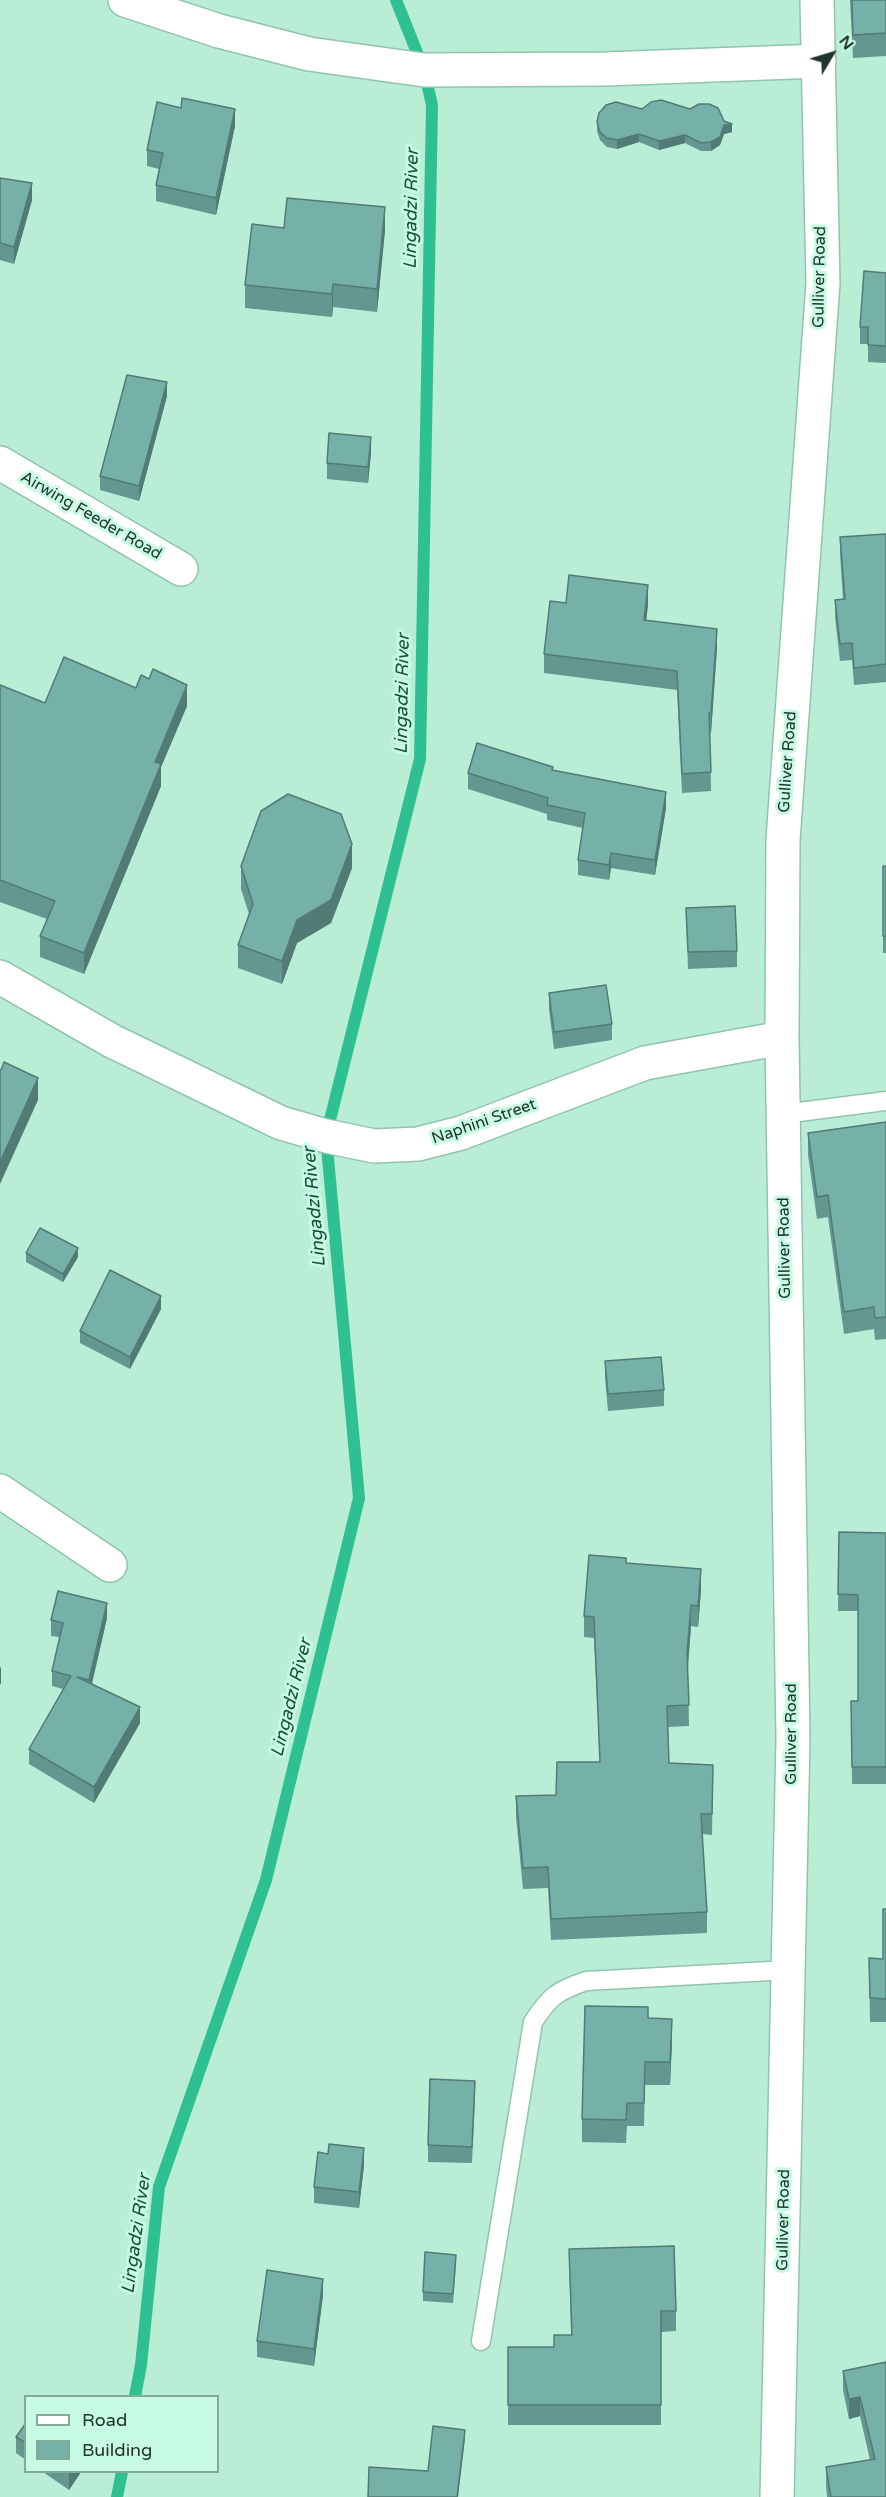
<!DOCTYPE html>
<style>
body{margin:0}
#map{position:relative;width:886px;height:2497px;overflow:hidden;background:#b9edd6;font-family:"Varela Round",sans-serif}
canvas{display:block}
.legend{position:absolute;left:24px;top:2395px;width:195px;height:78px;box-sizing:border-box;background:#c6fae3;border:2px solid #84ab9a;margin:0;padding:8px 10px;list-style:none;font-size:18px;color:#20352c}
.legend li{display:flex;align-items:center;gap:12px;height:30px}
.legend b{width:30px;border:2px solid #84ab9a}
.north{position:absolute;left:802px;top:24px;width:60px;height:60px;-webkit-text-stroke:4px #c6fae3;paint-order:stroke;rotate:52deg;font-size:16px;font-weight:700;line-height:24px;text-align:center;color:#20352c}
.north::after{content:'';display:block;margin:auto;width:21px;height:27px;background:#20352c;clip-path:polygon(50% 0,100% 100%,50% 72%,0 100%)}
</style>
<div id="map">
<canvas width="886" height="2497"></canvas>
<ul class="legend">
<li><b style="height:8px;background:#fff"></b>Road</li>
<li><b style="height:16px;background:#75b0a9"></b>Building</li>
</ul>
<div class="north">N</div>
</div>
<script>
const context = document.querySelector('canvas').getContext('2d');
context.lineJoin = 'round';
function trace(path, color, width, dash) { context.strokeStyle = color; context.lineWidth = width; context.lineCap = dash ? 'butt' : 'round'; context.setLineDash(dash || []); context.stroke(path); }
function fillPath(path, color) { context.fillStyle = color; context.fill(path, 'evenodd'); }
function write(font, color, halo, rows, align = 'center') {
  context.font = font + ' "Varela Round",sans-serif'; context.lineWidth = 6; context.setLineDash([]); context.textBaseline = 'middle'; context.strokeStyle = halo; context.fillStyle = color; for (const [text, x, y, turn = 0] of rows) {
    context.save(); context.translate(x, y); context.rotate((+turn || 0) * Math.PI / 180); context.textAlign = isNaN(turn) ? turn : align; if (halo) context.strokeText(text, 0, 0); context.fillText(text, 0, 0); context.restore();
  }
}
const stream = new Path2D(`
 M 135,2396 L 141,2365 L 159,2187 L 266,1880 L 359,1498 L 326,1136 L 420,759 L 432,105 L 424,70 L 396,0
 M 117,2497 L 122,2472`);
const lane = new Path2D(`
 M 783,1114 L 886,1101
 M 481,2341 L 533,2022 C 550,1996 557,1991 586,1981 L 789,1970`);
const street = new Path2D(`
 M 125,0 L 219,31 L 309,54 L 424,70 L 606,69 L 819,61
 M 0,463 L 181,569
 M 0,977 L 112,1041 L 281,1123 L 326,1136 L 374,1146 L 418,1144 L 461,1133 L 645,1063 L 782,1038
 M 0,1491 L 110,1565
 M 777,2497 L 793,1738 L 782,1038 L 783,840 L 823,283 L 817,0`);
const wall = new Path2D(`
 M 850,0 L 886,0 L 886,56 L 853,58 Z
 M 642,109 L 724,121 L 732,132 L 724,134 L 720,145 L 711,151 L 701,151 L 685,143 L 659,150 L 639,142 L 617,149 L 607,147 L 600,140 L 597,131 L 597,122 Z
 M 235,126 L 216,215 L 156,201 L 156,185 L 159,169 L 147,166 L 147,150 Z
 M 0,178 L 32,200 L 14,264 L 0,260 Z
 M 284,228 L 385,230 L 377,312 L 333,307 L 332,317 L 245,308 L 245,285 Z
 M 886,273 L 886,363 L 868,362 L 868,344 L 860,344 L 860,327 Z
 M 167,396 L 139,501 L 100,490 L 100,476 Z
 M 371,453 L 368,483 L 327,479 L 327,463 Z
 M 886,534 L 886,682 L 854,685 L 852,660 L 840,661 L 835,617 L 835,600 L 843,599 L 840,554 L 840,537 Z
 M 566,603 L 648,605 L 646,620 L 717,648 L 711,733 L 710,733 L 711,791 L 682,793 L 677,690 L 544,673 L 544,654 Z
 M 0,685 L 45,703 L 136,688 L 187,706 L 161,767 L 161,786 L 84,974 L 40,957 L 40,936 L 47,919 L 0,902 Z
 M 553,771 L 666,808 L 655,875 L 611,868 L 609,880 L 578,875 L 578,860 L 583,828 L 547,820 L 547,814 L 468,789 L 468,773 Z
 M 241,866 L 352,868 L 331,923 L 297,943 L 282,984 L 238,968 L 238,945 L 249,914 L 241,889 Z
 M 883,866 L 886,866 L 886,953 L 883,953 Z
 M 686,908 L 737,951 L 737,967 L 688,969 Z
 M 549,993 L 612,1024 L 612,1040 L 554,1049 L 549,1010 Z
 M 886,1122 L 886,1339 L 875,1340 L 874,1329 L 844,1334 L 828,1217 L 817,1219 L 808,1155 L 808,1133 Z
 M 26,1253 L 78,1257 L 63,1282 L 26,1262 Z
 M 161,1309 L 130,1369 L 80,1343 L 80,1331 Z
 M 605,1361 L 664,1390 L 664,1406 L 608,1411 L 605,1378 Z
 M 839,1532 L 886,1533 L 886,1784 L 852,1784 L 851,1701 L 858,1701 L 858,1611 L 838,1611 Z
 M 626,1563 L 701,1590 L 698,1627 L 691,1626 L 688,1669 L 689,1726 L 668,1727 L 669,1763 L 713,1765 L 712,1835 L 702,1834 L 707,1912 L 707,1933 L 551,1940 L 548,1888 L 523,1889 L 516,1817 L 516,1796 L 556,1795 L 600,1762 L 594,1638 L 584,1637 L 584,1616 Z
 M 107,1618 L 92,1684 L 140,1723 L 94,1803 L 29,1764 L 29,1749 L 63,1689 L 52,1686 L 52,1671 L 60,1637 L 51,1636 L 51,1620 Z
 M 886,1909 L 886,2022 L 870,2022 L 869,1958 L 883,1959 Z
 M 648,2018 L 672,2042 L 670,2085 L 645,2085 L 644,2126 L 627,2126 L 626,2143 L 582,2142 L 582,2119 Z
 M 475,2097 L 472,2163 L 428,2162 L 428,2145 Z
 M 328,2154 L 364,2165 L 359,2208 L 314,2203 L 314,2187 Z
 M 569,2249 L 676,2311 L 676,2331 L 661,2332 L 661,2425 L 508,2425 L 508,2347 L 554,2347 L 571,2335 Z
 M 456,2263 L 453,2303 L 423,2301 L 423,2292 Z
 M 323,2295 L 314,2366 L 257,2357 L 257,2341 Z
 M 886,2362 L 886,2497 L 827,2497 L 826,2486 L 826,2467 L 870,2460 L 860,2416 L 849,2419 L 843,2390 L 843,2371 Z
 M 26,2423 L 26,2460 L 16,2453 L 16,2437 Z
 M 43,2472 L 81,2472 L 69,2490 Z`);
const shadedWall = new Path2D(`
 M 235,109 L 235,126 L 216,215 L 216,198 Z
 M 732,124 L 732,132 L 724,134 L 720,145 L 711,151 L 711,142 L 724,125 Z
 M 639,134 L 639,142 L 617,149 L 617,140 Z
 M 685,135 L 685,143 L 659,150 L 659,141 Z
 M 32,183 L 32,200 L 14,264 L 14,247 Z
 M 385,207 L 385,230 L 377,312 L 377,289 Z
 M 333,284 L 333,307 L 332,317 L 332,294 Z
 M 167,382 L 167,396 L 139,501 L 139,486 Z
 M 371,437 L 371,453 L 368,483 L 368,467 Z
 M 648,585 L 648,605 L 644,639 L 644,620 Z
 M 717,629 L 717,648 L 711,733 L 711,713 Z
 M 187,685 L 187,706 L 161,767 L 161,786 L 84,974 L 84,953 L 155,762 Z
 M 666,792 L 666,808 L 655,875 L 655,860 Z
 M 352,844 L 352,868 L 331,923 L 297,943 L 282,984 L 282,961 L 297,920 Z
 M 611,853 L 611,868 L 609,880 L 609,865 Z
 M 38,1078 L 38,1100 L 0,1184 L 0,1162 Z
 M 78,1248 L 78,1257 L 63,1282 L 63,1274 Z
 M 161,1296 L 161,1309 L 130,1369 L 130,1357 Z
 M 701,1569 L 701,1590 L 698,1627 L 698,1606 Z
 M 107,1603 L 107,1618 L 89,1695 L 89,1680 Z
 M 691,1605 L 691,1626 L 687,1675 L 687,1654 Z
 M 1,1666 L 1,1683 L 0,1685 L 0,1669 Z
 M 140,1707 L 140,1723 L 94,1803 L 94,1787 Z
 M 672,2019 L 672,2042 L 670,2085 L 670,2062 Z
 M 364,2148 L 364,2165 L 359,2208 L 359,2192 Z
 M 323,2279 L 323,2295 L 314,2366 L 314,2349 Z
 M 860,2397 L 860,2416 L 849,2419 L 849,2399 Z
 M 465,2430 L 465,2439 L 458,2497 L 457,2497 Z
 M 70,2472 L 81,2472 L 69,2490 L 69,2473 Z`);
const building = new Path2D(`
 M 852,0 L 886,0 L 886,33 L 853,35 Z
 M 182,98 L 235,109 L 216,198 L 156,185 L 163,153 L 147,150 L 157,102 L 181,108 Z
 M 661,100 L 690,109 L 699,104 L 709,104 L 718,108 L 724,121 L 732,124 L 724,125 L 720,137 L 711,142 L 701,143 L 685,135 L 659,141 L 639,134 L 617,140 L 607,138 L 600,132 L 597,122 L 599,113 L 606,105 L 616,102 L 642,109 L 651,102 Z
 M 0,178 L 32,183 L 14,247 L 0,243 Z
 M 287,198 L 385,207 L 377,289 L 333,284 L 332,294 L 245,285 L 252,224 L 284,228 Z
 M 864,271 L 886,273 L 886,346 L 868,345 L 868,327 L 860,327 Z
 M 127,375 L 167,382 L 139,486 L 100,476 Z
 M 329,433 L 371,437 L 368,467 L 327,463 Z
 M 886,534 L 886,664 L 854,668 L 852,643 L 840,644 L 835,600 L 845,599 L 840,537 Z
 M 569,575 L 648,585 L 644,620 L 717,629 L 711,713 L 709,713 L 711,772 L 682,774 L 677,671 L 544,654 L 550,601 L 566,603 Z
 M 64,657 L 136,688 L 141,675 L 149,679 L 153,669 L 187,685 L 155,762 L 161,764 L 84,953 L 40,936 L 55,901 L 0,880 L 0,685 L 45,703 Z
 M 477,743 L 553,767 L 552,770 L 666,792 L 655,860 L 611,853 L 609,865 L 578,860 L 585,813 L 547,805 L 548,798 L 468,773 Z
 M 288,794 L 341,814 L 352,844 L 331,900 L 297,920 L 282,961 L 238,945 L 253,904 L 241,866 L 261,811 Z
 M 883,866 L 886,866 L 886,936 L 883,936 Z
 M 735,906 L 737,951 L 688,952 L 686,908 Z
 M 606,985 L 612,1024 L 554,1032 L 549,993 Z
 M 4,1062 L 38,1078 L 0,1162 L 0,1070 L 1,1070 Z
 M 886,1122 L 886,1317 L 875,1318 L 874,1307 L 844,1312 L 828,1195 L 817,1197 L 808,1133 Z
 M 40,1228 L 78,1248 L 63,1274 L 26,1253 Z
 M 110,1270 L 161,1296 L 130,1357 L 80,1331 Z
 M 661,1357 L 664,1390 L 608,1394 L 605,1361 Z
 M 839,1532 L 886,1533 L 886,1767 L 852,1767 L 851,1701 L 858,1701 L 858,1595 L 838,1594 Z
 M 589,1555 L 626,1558 L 626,1563 L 701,1569 L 698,1606 L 691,1605 L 687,1654 L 689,1705 L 667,1706 L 669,1763 L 713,1765 L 712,1814 L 701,1814 L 707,1912 L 551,1919 L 548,1867 L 523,1868 L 516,1796 L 556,1795 L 557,1762 L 600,1762 L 594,1617 L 584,1616 Z
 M 58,1591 L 107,1603 L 89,1680 L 77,1677 L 140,1707 L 94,1787 L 29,1749 L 71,1676 L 52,1671 L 63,1623 L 51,1620 Z
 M 883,1909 L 886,1909 L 886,1999 L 870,1998 L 869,1958 L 883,1959 Z
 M 585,2006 L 648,2007 L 648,2018 L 672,2019 L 670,2062 L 645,2062 L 644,2103 L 627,2103 L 626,2120 L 582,2119 Z
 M 430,2079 L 475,2081 L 472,2147 L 428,2145 Z
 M 329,2144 L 364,2148 L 359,2192 L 314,2187 L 318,2152 L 328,2154 Z
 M 674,2246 L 676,2311 L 661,2311 L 661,2405 L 508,2405 L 508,2347 L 554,2347 L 554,2335 L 572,2335 L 569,2249 Z
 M 425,2252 L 456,2255 L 453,2294 L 423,2292 Z
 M 267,2270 L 323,2279 L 314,2349 L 257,2341 Z
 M 886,2362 L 886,2497 L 831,2497 L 826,2467 L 875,2459 L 860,2397 L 849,2399 L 843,2371 Z
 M 26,2423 L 26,2443 L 16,2437 Z
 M 433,2426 L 465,2430 L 457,2497 L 368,2497 L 369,2467 L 428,2471 Z`);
const streetNames = [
 ["Gulliver Road",820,277,-89],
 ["Airwing Feeder Road",91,516,30],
 ["Gulliver Road",788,762,-86],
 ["Naphini Street",484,1122,-19],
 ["Gulliver Road",785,1248,-91],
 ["Gulliver Road",792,1734,-90],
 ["Gulliver Road",784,2220,-89]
];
const waterNames = [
 ["Lingadzi River",412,209,-89],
 ["Lingadzi River",403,694,-89],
 ["Lingadzi River",315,1207,-95],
 ["Lingadzi River",292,1698,-76],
 ["Lingadzi River",137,2234,-82]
];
trace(stream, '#2ec091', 12);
trace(lane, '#91c4ae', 21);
trace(street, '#91c4ae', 36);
trace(lane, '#fff', 18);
trace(street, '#fff', 33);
fillPath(wall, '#659791');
fillPath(shadedWall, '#527b76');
fillPath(building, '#75b0a9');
trace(building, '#527b76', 1.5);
write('16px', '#20352c', '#c6fae3', streetNames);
write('italic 18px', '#174f3b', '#c6fae3', waterNames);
</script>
